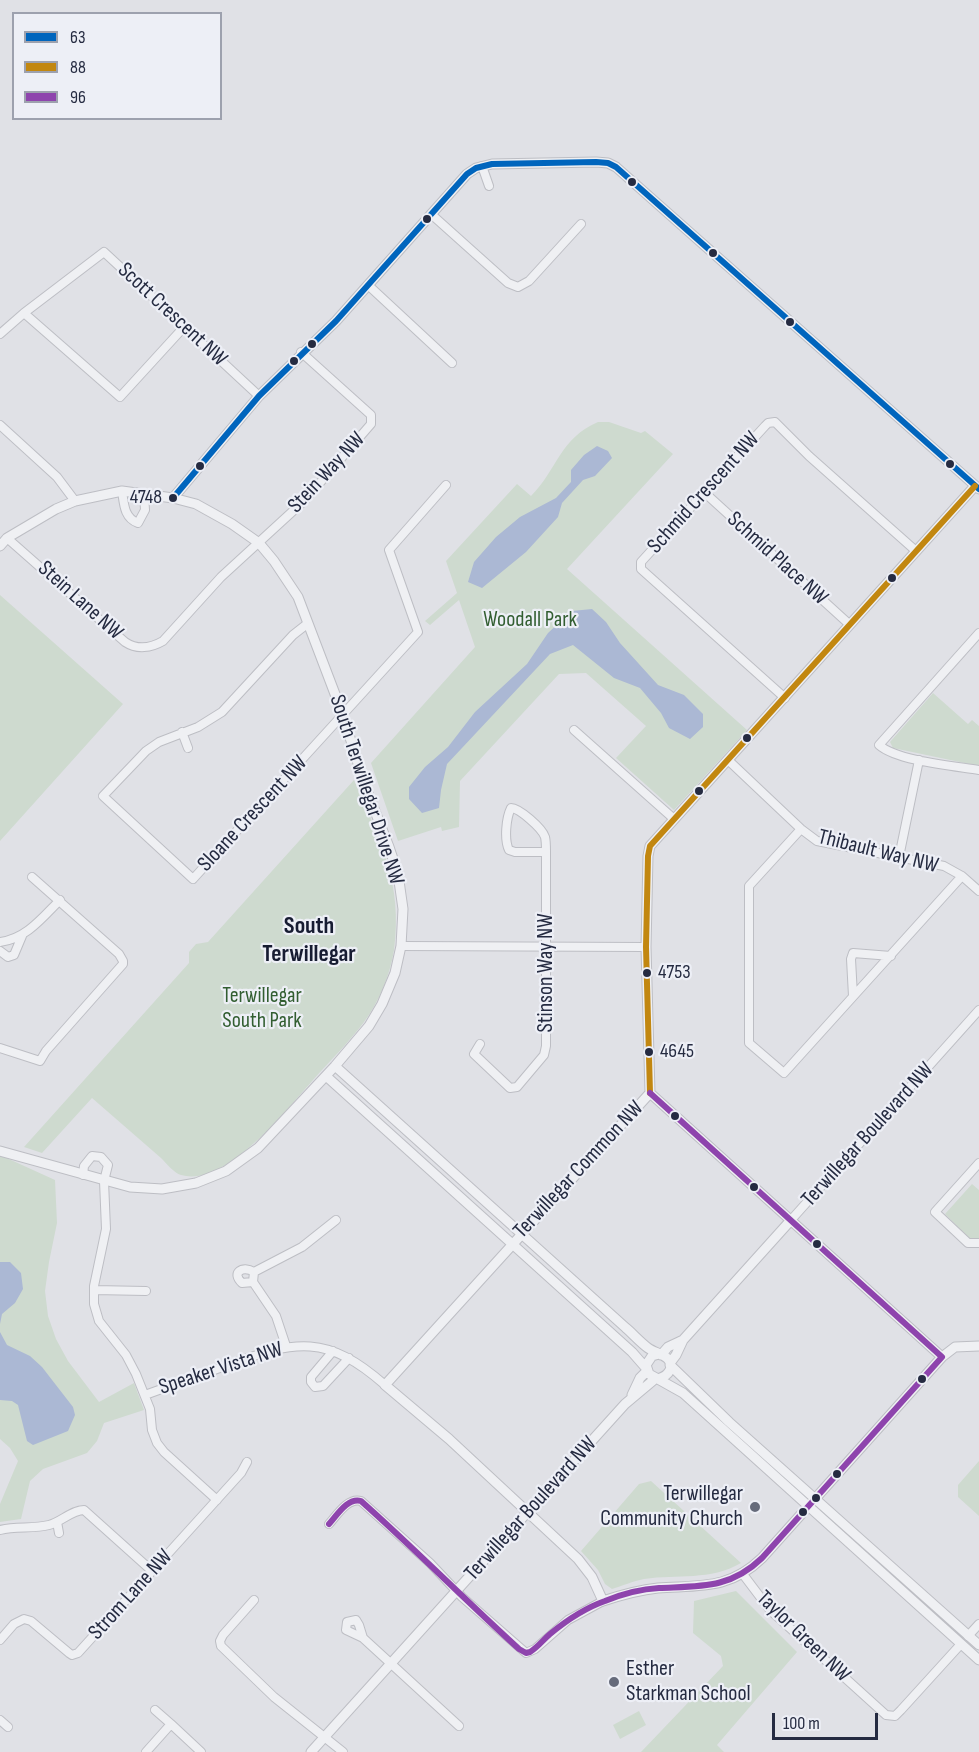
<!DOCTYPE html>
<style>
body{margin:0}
#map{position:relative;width:979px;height:1752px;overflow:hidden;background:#e0e1e6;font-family:"Sofia Sans Condensed",sans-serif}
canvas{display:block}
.legend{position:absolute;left:12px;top:12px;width:210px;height:108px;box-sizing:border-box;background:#edeff6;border:2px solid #9da1ae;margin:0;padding:8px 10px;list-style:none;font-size:18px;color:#252b41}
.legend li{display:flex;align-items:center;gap:12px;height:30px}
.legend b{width:30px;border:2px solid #9da1ae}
.scale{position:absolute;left:772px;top:1713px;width:106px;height:27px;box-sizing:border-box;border:3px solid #252b41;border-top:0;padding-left:8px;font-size:18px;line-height:21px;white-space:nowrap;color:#252b41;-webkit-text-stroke:4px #edeff6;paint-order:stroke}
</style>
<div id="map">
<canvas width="979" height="1752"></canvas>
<ul class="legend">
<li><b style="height:8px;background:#0065bd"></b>63</li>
<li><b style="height:8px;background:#c28710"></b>88</li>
<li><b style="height:8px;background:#8e44ad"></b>96</li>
</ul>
<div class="scale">100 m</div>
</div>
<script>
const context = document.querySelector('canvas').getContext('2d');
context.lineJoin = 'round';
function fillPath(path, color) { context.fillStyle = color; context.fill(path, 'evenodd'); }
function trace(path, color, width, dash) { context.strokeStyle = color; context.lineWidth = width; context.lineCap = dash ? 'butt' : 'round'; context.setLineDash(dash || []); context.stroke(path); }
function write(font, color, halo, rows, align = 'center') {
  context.font = font + ' "Sofia Sans Condensed",sans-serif'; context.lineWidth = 4.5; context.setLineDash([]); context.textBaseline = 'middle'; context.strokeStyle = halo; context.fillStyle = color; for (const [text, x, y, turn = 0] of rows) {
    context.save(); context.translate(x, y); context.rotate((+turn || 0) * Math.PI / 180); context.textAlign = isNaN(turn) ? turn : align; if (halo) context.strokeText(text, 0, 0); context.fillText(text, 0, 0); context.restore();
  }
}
const green = new Path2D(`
 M 598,422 L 609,422 L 641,433 L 645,431 L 673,454 L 567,569 L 747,730 L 674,810 L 616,758 L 646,726 L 586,673 L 559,674 L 460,781 L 459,827 L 442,831 L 441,827 L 398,841 L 371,763 L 475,647 L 459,600 L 430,625 L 425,621 L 457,593 L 446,561 L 517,484 L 531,496 C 557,470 560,438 598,422 Z
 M 0,595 L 123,704 L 0,841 Z
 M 933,693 L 968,724 L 972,720 L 979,726 L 979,766 L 893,748 L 890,742 Z
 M 354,780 C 380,840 403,883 394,950 C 390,975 379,1002 364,1022 C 349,1042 330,1061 313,1080 C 287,1109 226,1188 181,1175 C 174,1173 166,1163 161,1158 C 138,1138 115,1118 92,1098 L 42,1153 L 24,1147 L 189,963 L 189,952 L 196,944 L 208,942 Z
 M 0,1155 L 55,1180 L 57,1223 L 49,1262 L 45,1291 L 48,1316 L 56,1339 L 68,1361 L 99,1402 L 134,1383 L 144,1410 L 104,1423 L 97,1441 L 87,1453 L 43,1469 L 30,1481 L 21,1519 L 0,1522 L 0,1504 L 18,1461 L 10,1448 L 0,1439 Z
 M 972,1184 L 979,1190 L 979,1238 L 969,1238 L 945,1214 Z
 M 979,1461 L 979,1516 L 958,1497 L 958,1485 Z
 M 651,1481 L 741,1563 C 710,1581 678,1574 644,1579 C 633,1581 622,1586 612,1589 L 605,1584 L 598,1570 L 581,1551 L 639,1484 Z
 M 736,1591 L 797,1652 L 717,1745 L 724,1752 L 641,1752 L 723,1666 L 721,1656 L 693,1633 L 694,1601 Z
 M 639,1711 L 646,1725 L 620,1739 L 613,1725 Z`);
const water = new Path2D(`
 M 597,446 L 608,451 L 612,458 L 595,476 L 583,480 L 562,503 L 558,517 L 526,552 L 482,588 L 468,582 L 474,562 L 496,537 L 520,517 L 556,498 L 571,482 L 571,470 L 584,455 Z
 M 592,609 L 606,622 L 620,643 L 658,685 L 684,695 L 703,714 L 703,727 L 690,739 L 669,728 L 661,713 L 640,688 L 614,678 L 573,645 L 550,654 L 447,764 L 441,790 L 439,808 L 422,813 L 409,799 L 409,787 L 425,767 L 448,747 L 475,712 L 527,664 L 548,633 L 572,611 Z
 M 0,1262 L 10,1262 L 21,1273 L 23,1289 L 15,1303 L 2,1314 L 0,1324 Z
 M 0,1332 L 7,1345 L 30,1356 L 42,1367 L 73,1407 L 75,1415 L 68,1431 L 33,1445 L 27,1441 L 18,1405 L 12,1401 L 0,1400 Z`);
const minor = new Path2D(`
 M 482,166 L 489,186
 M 431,214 L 508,283 L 518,287 L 529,281 L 581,224
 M 368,285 L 452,363
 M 24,313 L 120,397 L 184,327
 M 0,334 L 24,313 L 104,252 L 259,396
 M 0,425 L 57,477 L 75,501
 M 122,491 C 124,504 124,518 138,523 L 145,510 L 144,494
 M 705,493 L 849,624
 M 7,538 L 125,642 C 137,650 151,648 163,641 L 221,577 L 305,500 L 371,424 L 371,415 L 301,352
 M 307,624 L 293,635 L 222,712 L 198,727 L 159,742 L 146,751 L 103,796 L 193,879 L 418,632 L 389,550 L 446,485
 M 979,633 L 879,745 C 897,761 954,766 979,770
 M 785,698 L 641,569 L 641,562 L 765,426 L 768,423 L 775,422 L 809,456 L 916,551
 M 574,730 L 674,819
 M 182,732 L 188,748
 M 728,760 L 801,829 L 817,841 L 944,866 L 962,876 L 979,891
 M 801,829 L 749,886 L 749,1043 L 784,1073 L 962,876
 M 899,857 L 919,760
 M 0,942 C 26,939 42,918 60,900
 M 401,946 L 646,947
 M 0,951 L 8,957 L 14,955 L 22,936
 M 853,996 L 851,959 L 853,953 L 891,956
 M 480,1044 L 474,1054 L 510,1088 L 517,1087 L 544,1055 L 546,1046 L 546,852 C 546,847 546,841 545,837 C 542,828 519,808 511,808 C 506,818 504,840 509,850 L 515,852 L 546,852
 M 0,1048 L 40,1061 L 46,1051 L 123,964 L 123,961 L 119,954 L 32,877
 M 979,1163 L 935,1212 L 968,1243 L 979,1243
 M 83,1175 L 84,1166 L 92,1156 L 101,1157 L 108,1165 L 104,1181 L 106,1229 L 94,1286 L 94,1304 L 99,1321 L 126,1355 L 136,1374 L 150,1409 L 152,1430 L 157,1443 L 164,1452 L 217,1500
 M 791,1220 L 979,1010
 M 254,1272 L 302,1247 L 336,1220
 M 254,1272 L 253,1282 L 276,1316 L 286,1346
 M 253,1282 L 242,1283 C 231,1273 242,1265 254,1272
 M 94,1290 L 146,1291
 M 333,1351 L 311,1377 L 311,1382 L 315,1387 L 323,1386 L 349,1358
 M 145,1395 C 173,1385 200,1375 228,1365 C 296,1340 327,1334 385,1385
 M 57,1522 L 59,1533
 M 329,1524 C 337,1515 348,1497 361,1501 L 430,1563 L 462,1597 L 526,1653 L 535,1649 L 568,1620 L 603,1601
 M 0,1530 C 16,1526 33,1529 49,1525 C 61,1522 72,1510 84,1510 L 152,1571
 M 742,1573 L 770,1610 L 886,1715 L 895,1716 L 901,1710 L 961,1644
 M 254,1600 L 223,1635 L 220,1641 L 221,1646 L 274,1697 L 343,1752
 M 968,1636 L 979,1624
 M 363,1638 L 359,1625 L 356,1620 L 347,1622 L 346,1630 L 363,1638 L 459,1726
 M 0,1640 L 14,1624 L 24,1619 L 31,1621 L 69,1653 L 72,1655 L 78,1653 L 241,1473 L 247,1462
 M 0,1720 L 8,1727
 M 171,1724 L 201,1752
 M 146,1752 L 171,1724 L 155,1710`);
const tertiary = new Path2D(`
 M 173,498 L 259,396 L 336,321 L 467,174 L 476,168 L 492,164 L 596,162 L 608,163 L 616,167 L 979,489
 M 0,546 L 7,538 L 56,509 L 75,501 L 122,491 L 173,498 L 196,504 L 232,524 L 259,543 L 274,561 L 298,597 L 343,715 L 364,783 L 389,847 L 398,874 L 403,909 L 401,946 L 395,973 L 382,1004 L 369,1026 L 335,1066 L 258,1148 L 226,1171 L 196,1183 L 162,1189 L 130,1187 L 0,1151
 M 335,1066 L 626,1328 C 633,1334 640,1342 648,1348 C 656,1354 675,1356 670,1370 C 667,1376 663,1377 658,1379 L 649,1374 L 646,1365 L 652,1356 L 659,1354
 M 326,1076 L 632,1352 L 646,1368
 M 650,1093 L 942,1357 L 762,1558 C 729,1590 700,1585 658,1588 C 639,1590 621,1595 603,1601 L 592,1577 L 578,1559 L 449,1439 L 385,1385 Z
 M 650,1093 L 646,947 L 648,856 L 650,846 L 975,486
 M 661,1355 L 668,1347 L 683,1340
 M 942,1357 L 955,1347 L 979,1346
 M 670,1363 L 676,1355 L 683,1340 L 791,1220
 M 670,1365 L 729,1422 L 979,1645
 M 658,1379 L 683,1393 L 979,1660
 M 632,1395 L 640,1378 L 647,1371
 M 311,1752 L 625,1404 L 656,1378`);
const bus1 = new Path2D(`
 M 173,498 L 259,396 L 336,321 L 467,174 L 476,168 L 492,164 L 596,162 L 608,163 L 616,167 L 979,489`);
const bus2 = new Path2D(`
 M 650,1093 L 646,947 L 648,856 L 650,846 L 975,486`);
const bus3 = new Path2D(`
 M 329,1524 C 337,1515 348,1497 361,1501 C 415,1549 465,1600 519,1649 L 526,1653 L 530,1652 C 538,1647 543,1640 550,1634 C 567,1620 585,1608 605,1601 C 622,1594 641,1589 659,1588 C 700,1586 730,1589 762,1558 L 942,1357 L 650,1093`);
const markers = [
 [632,182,5,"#252b41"],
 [427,219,5,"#252b41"],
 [713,253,5,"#252b41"],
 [790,322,5,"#252b41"],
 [312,344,5,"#252b41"],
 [294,361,5,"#252b41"],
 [950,464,5,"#252b41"],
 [200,466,5,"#252b41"],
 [173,498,5,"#252b41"],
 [892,578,5,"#252b41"],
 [747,738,5,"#252b41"],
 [699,791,5,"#252b41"],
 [647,973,5,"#252b41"],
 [649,1052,5,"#252b41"],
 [675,1116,5,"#252b41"],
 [754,1187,5,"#252b41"],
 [817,1244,5,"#252b41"],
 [922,1379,5,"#252b41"],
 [837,1474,5,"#252b41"],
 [816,1498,5,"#252b41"],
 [755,1507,6,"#666b7b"],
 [803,1512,5,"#252b41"],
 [614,1682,6,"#666b7b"]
];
const busNames = [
 ["4748",162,498,"right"],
 ["4753",658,973],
 ["4645",660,1052]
];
const streetNames = [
 ["Scott Crescent NW",172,315,43],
 ["Stein Way NW",327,473,-47],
 ["Schmid Crescent NW",704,493,-48],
 ["Schmid Place NW",777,559,42],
 ["Stein Lane NW",80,601,42],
 ["South Terwillegar Drive NW",366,790,72],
 ["Sloane Crescent NW",253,814,-47],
 ["Thibault Way NW",878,852,14],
 ["Stinson Way NW",546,973,-90],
 ["Terwillegar Boulevard NW",868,1135,-48],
 ["Terwillegar Common NW",579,1170,-47],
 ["Speaker Vista NW",221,1369,-18],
 ["Terwillegar Boulevard NW",531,1509,-48],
 ["Strom Lane NW",131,1595,-48],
 ["Taylor Green NW",803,1637,44]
];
const parkNames = [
 ["Woodall Park",530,620],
 ["Terwillegar",262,996],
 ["South Park",262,1021]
];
const poiNames = [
 ["Terwillegar",743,1494],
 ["Community Church",743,1519],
 ["Esther",626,1669,"left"],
 ["Starkman School",626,1694,"left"]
];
const neighbourhoodNames = [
 ["South",309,927],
 ["Terwillegar",309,955]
];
fillPath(green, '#cedacf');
fillPath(water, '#abb8d4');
trace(minor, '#bdbec4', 10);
trace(tertiary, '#bdbec4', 11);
trace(minor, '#eff0f3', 8);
trace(tertiary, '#eff0f3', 9);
trace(bus1, '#0065bd', 6);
trace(bus2, '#c28710', 6);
trace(bus3, '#8e44ad', 6);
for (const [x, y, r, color] of markers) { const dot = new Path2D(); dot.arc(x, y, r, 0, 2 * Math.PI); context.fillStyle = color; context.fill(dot); trace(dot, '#edeff6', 2); }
write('20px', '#252b41', '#edeff6', busNames, 'left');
write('22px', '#252b41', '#edeff6', streetNames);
write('22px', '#325e31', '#edeff6', parkNames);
write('22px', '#252b41', '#edeff6', poiNames, 'right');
write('bold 24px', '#171c32', '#edeff6', neighbourhoodNames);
</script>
